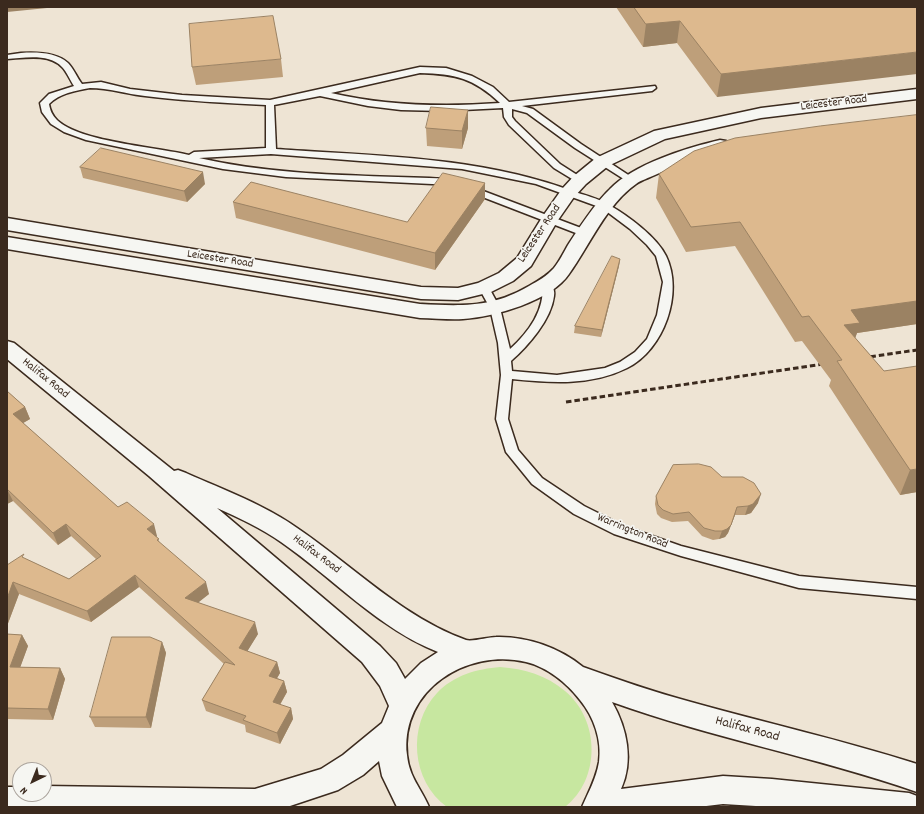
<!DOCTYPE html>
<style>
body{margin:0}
#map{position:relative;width:924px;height:814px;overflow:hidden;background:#eee4d4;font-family:Dekko,sans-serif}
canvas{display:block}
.frame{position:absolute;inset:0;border:8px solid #3b2a1e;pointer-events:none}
.north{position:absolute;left:12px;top:762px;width:40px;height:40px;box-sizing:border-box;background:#f6f6f2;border:1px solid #aba49d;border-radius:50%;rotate:223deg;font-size:11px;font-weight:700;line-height:16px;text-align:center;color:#3b2a1e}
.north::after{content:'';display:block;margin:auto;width:14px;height:18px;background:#3b2a1e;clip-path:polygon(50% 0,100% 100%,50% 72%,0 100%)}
</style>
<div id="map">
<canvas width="924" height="814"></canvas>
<div class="frame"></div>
<div class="north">N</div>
</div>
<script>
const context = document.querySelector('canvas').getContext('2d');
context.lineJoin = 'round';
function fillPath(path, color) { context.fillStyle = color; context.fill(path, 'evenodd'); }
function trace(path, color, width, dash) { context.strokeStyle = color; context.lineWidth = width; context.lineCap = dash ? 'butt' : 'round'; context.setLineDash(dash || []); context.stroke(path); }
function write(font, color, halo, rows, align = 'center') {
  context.font = font + ' Dekko,sans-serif'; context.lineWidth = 3.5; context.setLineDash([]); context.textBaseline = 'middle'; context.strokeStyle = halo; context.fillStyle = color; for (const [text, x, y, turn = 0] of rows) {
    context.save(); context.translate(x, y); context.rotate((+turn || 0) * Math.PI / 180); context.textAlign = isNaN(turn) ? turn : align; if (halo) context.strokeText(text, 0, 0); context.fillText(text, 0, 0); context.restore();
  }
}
const green = new Path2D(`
 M 500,667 C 525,669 546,675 565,691 C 600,720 601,779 565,807 L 447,807 C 411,781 407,725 437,693 C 454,675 477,669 500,667 Z`);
const service = new Path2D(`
 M 21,53 C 36,52 56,52 68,63 C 74,69 77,78 82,84 L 101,82 L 130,89 L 182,95 L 270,100 L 420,67 L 446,68 L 472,76 L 493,87 L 509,102 L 655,86 L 656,88 L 652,91 L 522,106 L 533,109 L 581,144 L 633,178 L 635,180 L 630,183 L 575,148 L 527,113 L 512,109 L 512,117 L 515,121 L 560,164 L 585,180 L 580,183 L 577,182 L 554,168 L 509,125 L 504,117 L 503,108 L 443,111 L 401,110 L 368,106 L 320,96 L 274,105 L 276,149 C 375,156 478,156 572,191 C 584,195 598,198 609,205 C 627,215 657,237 666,256 C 684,293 664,350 627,368 C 591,386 551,383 512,379 L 508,419 L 518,450 L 542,478 L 584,506 L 624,526 L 681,546 L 799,576 L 917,587 L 917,599 L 799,588 L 681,556 L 614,534 L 574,514 L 532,484 L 506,452 L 496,419 L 501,375 L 498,343 L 490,308 L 479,288 L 480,286 L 488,286 L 500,308 L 510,349 C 528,333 546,309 542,284 L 547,281 L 552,284 C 553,288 555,292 554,296 C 551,320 528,346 511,361 L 512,371 L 557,375 L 605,368 L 620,362 L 635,352 L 647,339 L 657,315 L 663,282 L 656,256 L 647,245 L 630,229 L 602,208 L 536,184 L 462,169 L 271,154 L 199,158 C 282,177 369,175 453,179 L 458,182 L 453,185 L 286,177 L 223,169 L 86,140 L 64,132 L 51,124 L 42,112 L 40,103 L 49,94 L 74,86 C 70,80 67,72 62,67 C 49,53 24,58 7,59 L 7,55 ZM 420,73 C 455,74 474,78 500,103 C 442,107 387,106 331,93 ZM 90,88 C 109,88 126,94 145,96 C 185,101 225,103 266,105 L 266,148 L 194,152 L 189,155 C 157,147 80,142 57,120 C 52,115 50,110 49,104 C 60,93 75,91 90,88 Z
 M 470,186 L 589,231 L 590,233 L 585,236 L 581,235 L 467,191 L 465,189 Z`);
const minor = new Path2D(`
 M 917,89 L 917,99 L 761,118 L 665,139 L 608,166 L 586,184 L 574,197 L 558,220 L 531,266 L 513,281 L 491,292 L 458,300 L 421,299 L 7,230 L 7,218 L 421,287 L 458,288 L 478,283 L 499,273 L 517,258 L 543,216 L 562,189 L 574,176 L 596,158 L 654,131 L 761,108 Z
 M 720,140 L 726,141 L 728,145 L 726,149 C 701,156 679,164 655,175 C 649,178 641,180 636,184 C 607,204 589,246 569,274 C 551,301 494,317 463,319 C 449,320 434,318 420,318 L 7,249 L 7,237 L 420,304 C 461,306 492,308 529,286 C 538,281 547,276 554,268 C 559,262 564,252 568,245 C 579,228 595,203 610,189 C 634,164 686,148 720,140 Z
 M 7,341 L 14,343 L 174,471 L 178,470 L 186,473 C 224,490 266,505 300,530 C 354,567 404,618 466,640 C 472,642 489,637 496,637 C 527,636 560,648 583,667 C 619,680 654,692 691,702 C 766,723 842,740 917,764 L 917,792 C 817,757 712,738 612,702 C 627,728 634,761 621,789 L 723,776 L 772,779 L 909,793 L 917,796 L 917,807 L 772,807 L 723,804 L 698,807 L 582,807 C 589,791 596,779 599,762 C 602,740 594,717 580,700 C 567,683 547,667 526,662 C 467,648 400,690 407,755 C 409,777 421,788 429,807 L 397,807 L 382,776 L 379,761 L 363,775 L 338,790 L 287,807 L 7,807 L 7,787 L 20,787 L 20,794 L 44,794 L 44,786 L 255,789 L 321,769 L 343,755 L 382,723 L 389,706 L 380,686 L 362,662 L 149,476 L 7,359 ZM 217,508 C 239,518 261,528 281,542 C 333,578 379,629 438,652 L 421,663 L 405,679 L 396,663 L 380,646 Z`);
const rail = new Path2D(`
 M 862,358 L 917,350
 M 566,402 L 830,363`);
const wall = new Path2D(`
 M 616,7 L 917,7 L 717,97 L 677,43 L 643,47 Z
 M 281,59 L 283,77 L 196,85 L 192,67 Z
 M 468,110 L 468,128 L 462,149 L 427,146 L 426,128 Z
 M 917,115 L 917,324 L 857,333 L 855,338 L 884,371 L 917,492 L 900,495 L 829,386 L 831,380 L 802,341 L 795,342 L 735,246 L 686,252 L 656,198 L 659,174 Z
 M 80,167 L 205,184 L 187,202 L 83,178 Z
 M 485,183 L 485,199 L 435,270 L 236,218 L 233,202 L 407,222 Z
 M 620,259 L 619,266 L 601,337 L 574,333 L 575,326 Z
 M 7,391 L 25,407 L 30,419 L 23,423 L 118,507 L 157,536 L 157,537 L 160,543 L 209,594 L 198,602 L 258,634 L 247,651 L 277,662 L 280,673 L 277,678 L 284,681 L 287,692 L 280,705 L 291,708 L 293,719 L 280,744 L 246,732 L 245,725 L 206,711 L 202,700 L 224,664 L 139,587 L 91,622 L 19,594 L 7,626 L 7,565 L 26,559 L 69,579 L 96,559 L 71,536 L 58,545 L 13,501 L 7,504 Z
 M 722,477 L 758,503 L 751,513 L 745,515 L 735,515 L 728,533 L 725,537 L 719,539 L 713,540 L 702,536 L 688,521 L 672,522 L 661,518 L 657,514 L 655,504 L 656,496 Z
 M 7,634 L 22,635 L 28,646 L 20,667 L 60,668 L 65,679 L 53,720 L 7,719 Z
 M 162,642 L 166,653 L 151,728 L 95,727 L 90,717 Z`);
const shadedWall = new Path2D(`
 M 7,7 L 57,7 L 7,12 Z
 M 680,21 L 677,43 L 643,47 L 646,24 Z
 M 917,52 L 917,74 L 717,97 L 721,74 Z
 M 468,110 L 468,128 L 462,149 L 462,131 Z
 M 203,172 L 205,184 L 187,202 L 184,191 Z
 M 485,183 L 485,199 L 435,270 L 435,253 Z
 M 620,259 L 619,266 L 601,337 L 602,330 Z
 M 917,301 L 917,324 L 857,333 L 852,347 L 844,325 L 851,310 Z
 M 25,407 L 30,419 L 18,426 L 13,414 Z
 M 917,469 L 917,492 L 900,495 L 910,470 Z
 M 7,489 L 13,501 L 7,504 Z
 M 761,494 L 758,503 L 751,513 L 745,515 L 748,506 Z
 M 737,507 L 735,515 L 728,533 L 725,537 L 719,539 L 722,531 Z
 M 66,524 L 71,536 L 58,545 L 53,533 Z
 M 154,524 L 157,536 L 151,541 L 147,529 Z
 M 135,575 L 139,587 L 91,622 L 87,611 Z
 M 13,582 L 19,594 L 7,626 L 7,599 Z
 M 206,582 L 209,594 L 189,610 L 185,598 Z
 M 255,622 L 258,634 L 242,660 L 239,648 Z
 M 22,635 L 28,646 L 16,679 L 10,667 Z
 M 162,642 L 166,653 L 151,728 L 146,717 Z
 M 277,662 L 280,673 L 272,687 L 269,676 Z
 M 60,668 L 65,679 L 53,720 L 48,709 Z
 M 284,681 L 287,692 L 275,713 L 273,702 Z
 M 291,708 L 293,719 L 280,744 L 277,733 Z`);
const building = new Path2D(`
 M 634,7 L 917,7 L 917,52 L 721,74 L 680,21 L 646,24 Z
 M 273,16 L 281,59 L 192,67 L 189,24 Z
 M 431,107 L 468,110 L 462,131 L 426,128 Z
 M 917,115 L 917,301 L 851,310 L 860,323 L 844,325 L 884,371 L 917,366 L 917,469 L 910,470 L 837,361 L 842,360 L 809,316 L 802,317 L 740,222 L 691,227 L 659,174 L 694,151 L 735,138 L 820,126 Z
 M 101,148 L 203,172 L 184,191 L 80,167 Z
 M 443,173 L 485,183 L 435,253 L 233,202 L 251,182 L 407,222 Z
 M 612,256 L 620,259 L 602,330 L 575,326 Z
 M 7,391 L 25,407 L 13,414 L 118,507 L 127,502 L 154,524 L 147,529 L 159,539 L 157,540 L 206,582 L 185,598 L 255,622 L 239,648 L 277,662 L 269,676 L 284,681 L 273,702 L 291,708 L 277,733 L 243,720 L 246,716 L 202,700 L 225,662 L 235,665 L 135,575 L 87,611 L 13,582 L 7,599 L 7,565 L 24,554 L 22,557 L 69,579 L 101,556 L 66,524 L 53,533 L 7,489 Z
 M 699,464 L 711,467 L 722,477 L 743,477 L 754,483 L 761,494 L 753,504 L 748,506 L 737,507 L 731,525 L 727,529 L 722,531 L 715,531 L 704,528 L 689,512 L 673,514 L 663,510 L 658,505 L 656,496 L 673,465 Z
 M 7,634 L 22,635 L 10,667 L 60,668 L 48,709 L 7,708 Z
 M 112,637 L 150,637 L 162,642 L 146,717 L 90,717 Z`);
const streetNames = [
 ["Leicester Road",834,104,-7],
 ["Leicester Road",540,234,-56],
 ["Leicester Road",220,260,9],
 ["Halifax Road",45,379,39],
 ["Warrington Road",632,532,22],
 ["Halifax Road",316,555,37]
];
const nearStreetnames = [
 ["Halifax Road",747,730,15]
];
fillPath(green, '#c7e7a0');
trace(service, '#3b2a1e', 3);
trace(minor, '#3b2a1e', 3);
fillPath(service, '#f6f6f2');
fillPath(minor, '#f6f6f2');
trace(rail, '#3b2a1e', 3, [5.5, 3]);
fillPath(wall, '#be9f7a');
fillPath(shadedWall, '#9b8263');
fillPath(building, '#ddb98e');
trace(building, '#9b8263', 1);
write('12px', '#3b2a1e', '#f6f6f2', streetNames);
write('14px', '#3b2a1e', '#f6f6f2', nearStreetnames);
</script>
